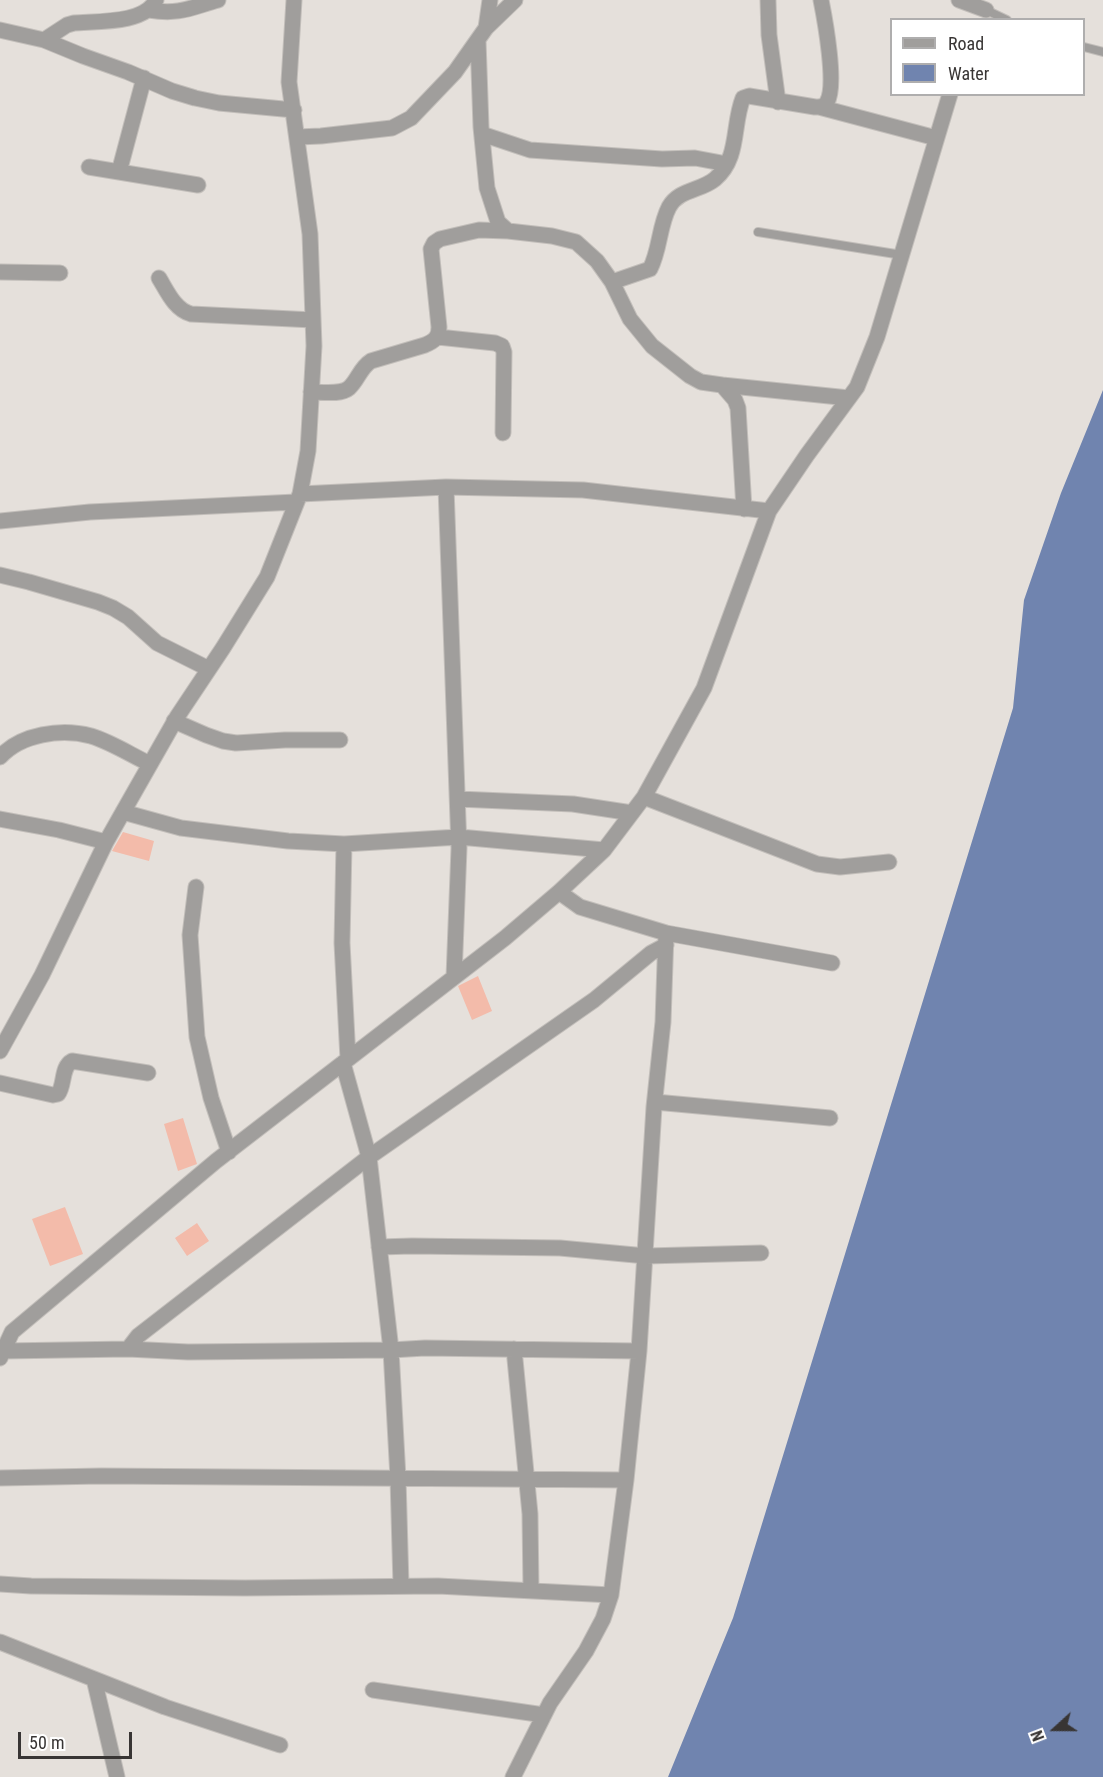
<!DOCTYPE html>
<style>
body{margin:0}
#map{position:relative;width:1103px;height:1777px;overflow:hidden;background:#e5e0db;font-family:"Roboto Condensed",sans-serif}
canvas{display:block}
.legend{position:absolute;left:890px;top:18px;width:195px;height:78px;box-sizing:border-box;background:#fff;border:2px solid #afaeae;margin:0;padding:8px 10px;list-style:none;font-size:18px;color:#383534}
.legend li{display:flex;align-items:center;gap:12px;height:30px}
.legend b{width:30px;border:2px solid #afaeae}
.north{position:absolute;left:1025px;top:1699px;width:60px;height:60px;-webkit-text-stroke:4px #fff;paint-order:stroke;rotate:249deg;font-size:16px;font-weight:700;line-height:24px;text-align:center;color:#383534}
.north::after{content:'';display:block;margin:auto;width:21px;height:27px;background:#383534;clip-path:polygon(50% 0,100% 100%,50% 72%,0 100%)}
.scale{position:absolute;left:18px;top:1732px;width:114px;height:27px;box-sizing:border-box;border:3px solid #383534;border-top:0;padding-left:8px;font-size:18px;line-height:21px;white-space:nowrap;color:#383534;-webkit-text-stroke:4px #fff;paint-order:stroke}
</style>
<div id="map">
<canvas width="1103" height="1777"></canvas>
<ul class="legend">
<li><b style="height:8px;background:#a09e9c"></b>Road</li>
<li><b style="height:16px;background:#7084af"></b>Water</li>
</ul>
<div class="north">N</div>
<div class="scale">50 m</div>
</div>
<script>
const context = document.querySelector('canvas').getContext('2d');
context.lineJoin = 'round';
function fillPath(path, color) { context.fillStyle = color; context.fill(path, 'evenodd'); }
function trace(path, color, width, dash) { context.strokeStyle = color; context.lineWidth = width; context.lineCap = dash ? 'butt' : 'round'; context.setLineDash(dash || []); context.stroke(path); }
const water = new Path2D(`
 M 1103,390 L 1103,1777 L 668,1777 L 733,1618 L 1013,708 L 1024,600 L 1061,493 Z`);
const building = new Path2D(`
 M 123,832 L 154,841 L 149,861 L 112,851 Z
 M 478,976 L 492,1011 L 472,1020 L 458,986 Z
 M 183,1118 L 197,1164 L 178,1171 L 164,1124 Z
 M 65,1207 L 83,1254 L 50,1266 L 32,1219 Z
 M 197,1223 L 209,1241 L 187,1256 L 175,1238 Z`);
const service = new Path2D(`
 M 986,10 L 1007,20
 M 1084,47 L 1103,52
 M 758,232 L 902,255`);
const minor = new Path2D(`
 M 768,0 L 769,35 L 778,102
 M 959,0 L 986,10
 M 149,10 C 179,15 190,8 218,0
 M 486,28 L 490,0
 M 0,30 L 44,40 L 83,56 L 128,72 L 172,91 L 195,98 L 219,103 L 294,110
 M 44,40 L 67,25 L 74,23 C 97,21 145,24 156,0
 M 478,40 L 481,127 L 487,188 L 498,222 L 508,231
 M 819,107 L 936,138
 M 482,134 L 530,150 L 662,159 L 695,158 L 727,164
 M 298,137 L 321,136 L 392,128 L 411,118 L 455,72 L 486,28 L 515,0
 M 89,167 L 198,185
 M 119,172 L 144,78
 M 0,272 L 60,273
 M 159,278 C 167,291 175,310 191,314 L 313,320
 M 612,282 L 650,269 C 660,250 659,226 669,207 C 679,189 701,191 715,179 C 740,158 732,125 743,98 L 749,96 L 815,107 C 820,107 824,107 827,102 C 837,86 825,20 821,0
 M 438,337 L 495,343 L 502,346 L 504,352 L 503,433
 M 722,385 L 849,398
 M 311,392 C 322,392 341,395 349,388 C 358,380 360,368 371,361 L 425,345 C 434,341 439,338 439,327 L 431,249 L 434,243 L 440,239 L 479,230 L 508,231 L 552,236 L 576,242 L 597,261 L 612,282 L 630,319 L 652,346 L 690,376 L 701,382 L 722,385 L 735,400 L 738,408 L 744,509
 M 446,487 L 459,848 L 454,977
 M 300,494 L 446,487 L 583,490 L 769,511
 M 0,521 L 90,512 L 296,502
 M 0,575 L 29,582 L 98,602 L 113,608 L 128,617 L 157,643 L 209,669
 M 174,721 L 206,735 L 223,741 L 236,743 L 285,740 L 340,740
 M 0,757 C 21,734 61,728 91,736 C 111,742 131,755 150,764
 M 644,797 L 817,864 L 840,867 L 889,862
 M 458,799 L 573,804 L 632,813
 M 123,812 L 181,828 L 288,841 L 344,844 L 459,837 L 604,850
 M 0,819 L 59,830 L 106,842
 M 344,844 L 342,943 L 348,1059
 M 196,887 L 190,935 L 197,1037 L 211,1098 L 229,1152
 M 559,892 L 580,907 L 666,933 L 832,963
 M 0,1051 L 42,975 L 106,842 L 123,812 L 177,717 L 223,648 L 267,577 L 300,494 L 308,451 L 314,346 L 310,234 L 289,82 L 294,0
 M 343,1063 L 369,1157 L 391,1350 L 398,1478 L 401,1586
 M 0,1083 L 53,1095 L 58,1094 C 65,1085 61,1067 72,1061 L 148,1073
 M 655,1102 L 830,1118
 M 379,1247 L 412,1246 L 560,1248 L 646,1256 L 761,1253
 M 128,1349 L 138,1336 L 369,1157 L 594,1000 L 651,953 L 666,945
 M 514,1349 L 530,1514 L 531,1591
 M 3,1351 L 128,1349 L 188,1352 L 391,1350 L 425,1348 L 639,1351
 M 0,1358 L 12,1332 L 216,1161 L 505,938 L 559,892 L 604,850 L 644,797 L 704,688 L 769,511 L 807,455 L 857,387 L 877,337 L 950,94
 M 0,1478 L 101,1476 L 626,1480
 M 0,1584 L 31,1586 L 245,1588 L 438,1586 L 611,1595
 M 0,1642 L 165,1707 L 280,1745
 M 94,1679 L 117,1777
 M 373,1690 L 544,1715
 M 513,1777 L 550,1703 L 586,1651 L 603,1619 L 611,1595 L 626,1480 L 639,1351 L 654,1107 L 663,1022 L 666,933`);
fillPath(water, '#7084af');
fillPath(building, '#f3bbaa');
trace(service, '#c2beba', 10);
trace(minor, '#c2beba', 17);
trace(service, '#a09e9c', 8);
trace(minor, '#a09e9c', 15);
</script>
